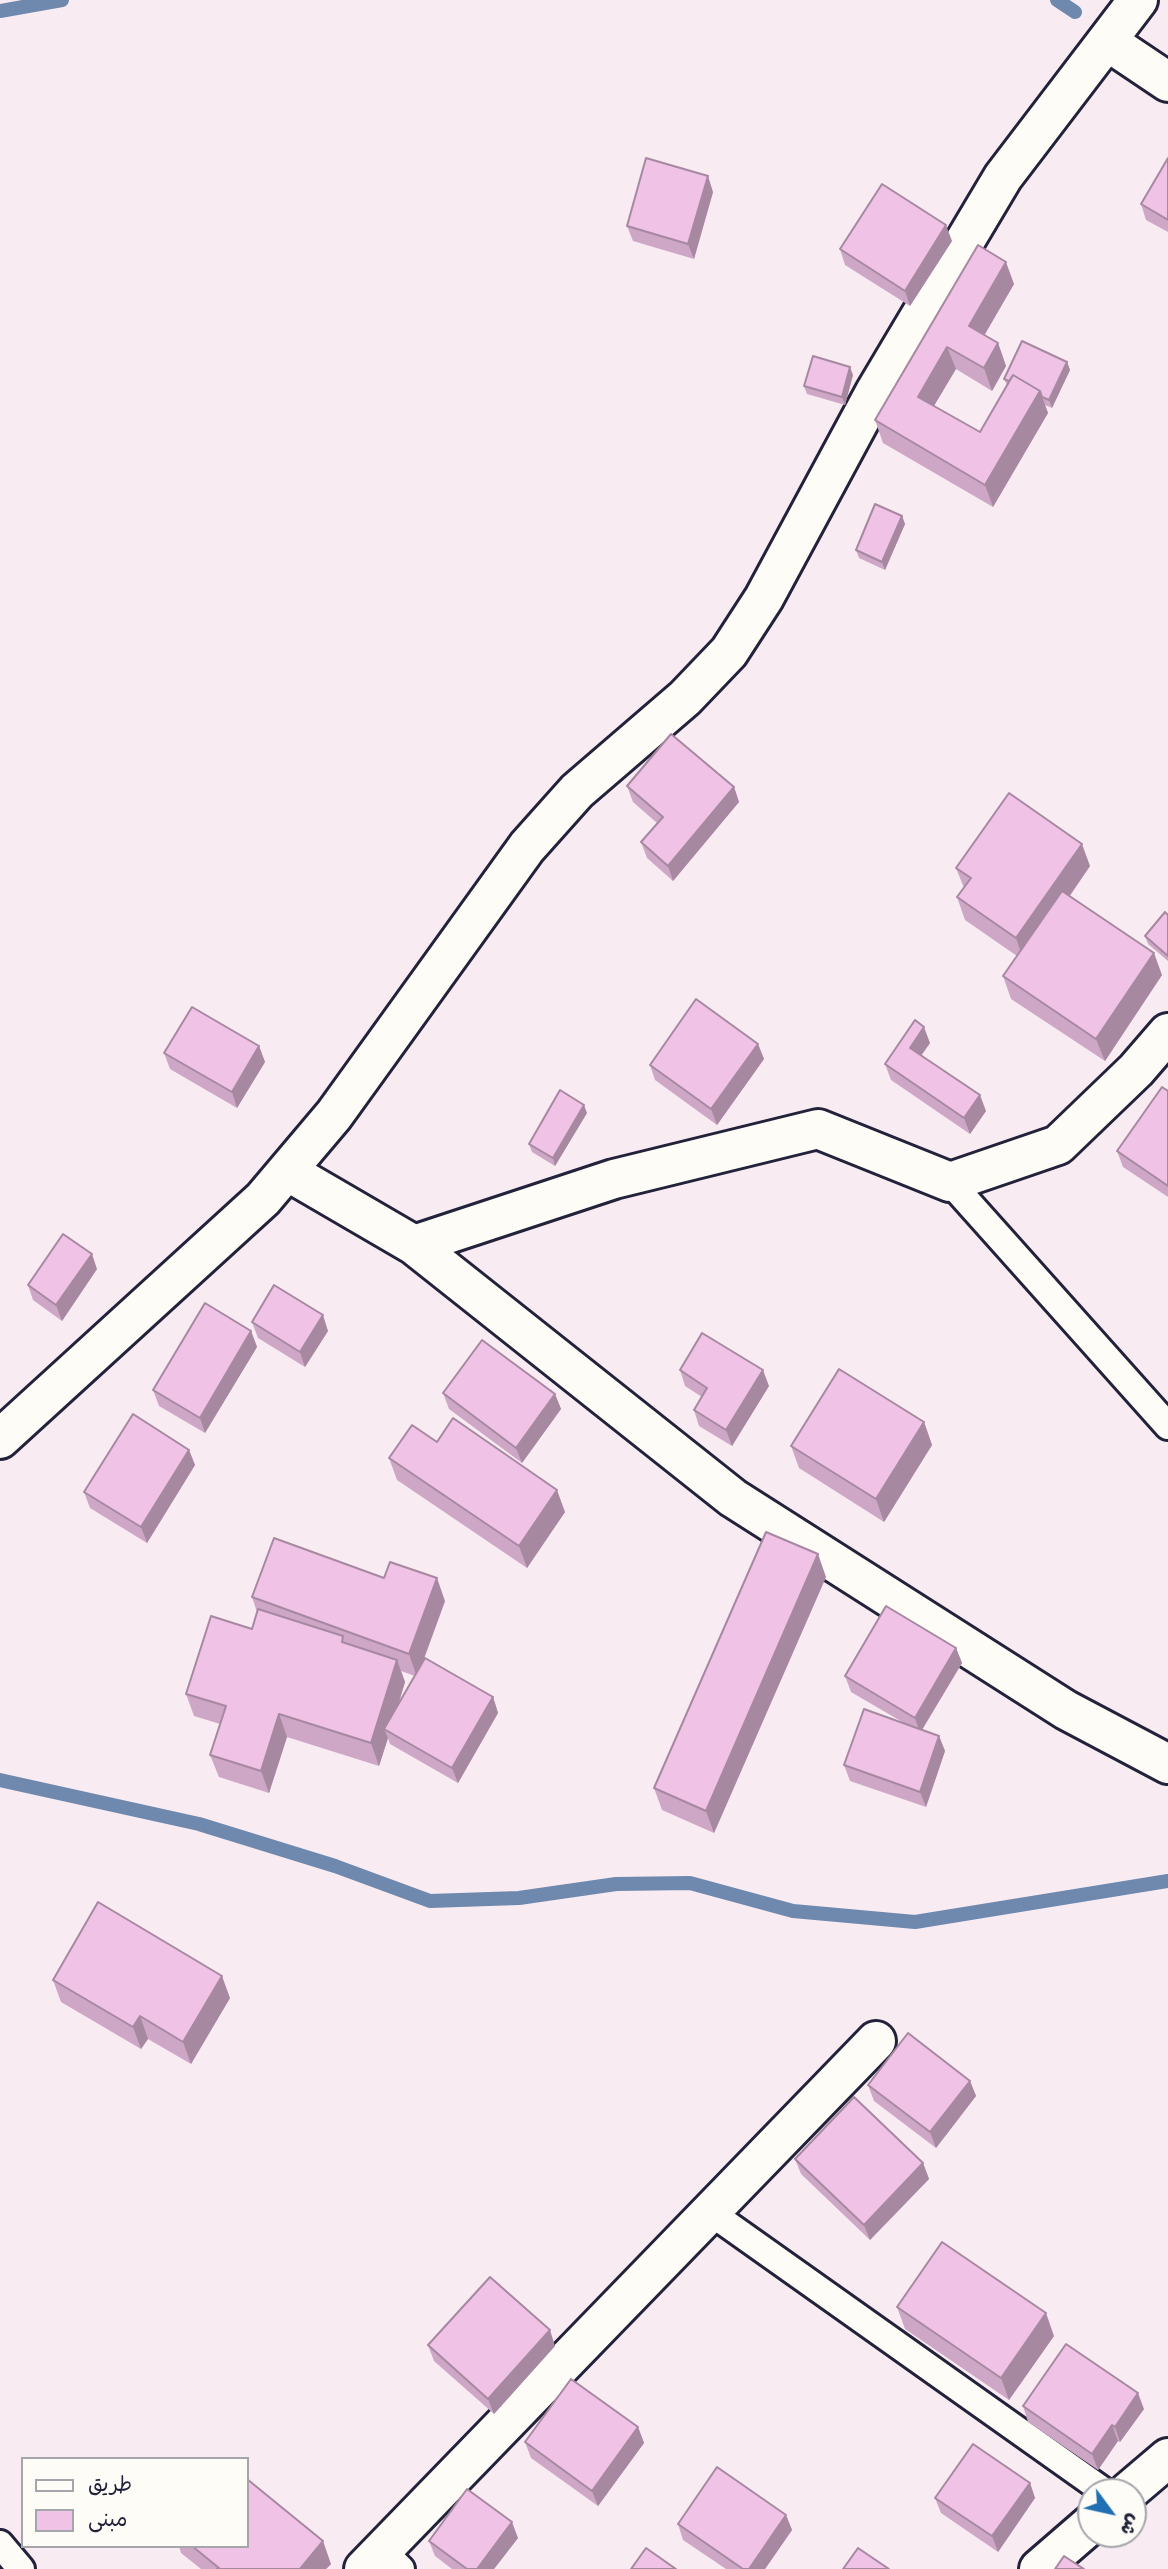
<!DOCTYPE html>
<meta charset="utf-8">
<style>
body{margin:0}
#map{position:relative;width:1168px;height:2569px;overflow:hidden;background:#f9ebf2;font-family:"Gochi Hand","Playpen Sans Arabic",sans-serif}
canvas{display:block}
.legend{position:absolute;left:21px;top:2457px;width:228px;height:91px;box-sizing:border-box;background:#fdfcf7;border:2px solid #a5a5ac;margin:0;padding:9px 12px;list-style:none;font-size:21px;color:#22223b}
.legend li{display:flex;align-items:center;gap:14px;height:35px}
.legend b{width:35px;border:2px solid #a5a5ac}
.north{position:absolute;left:1077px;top:2478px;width:70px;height:70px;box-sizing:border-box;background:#fdfcf7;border:2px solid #a5a5ac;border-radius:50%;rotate:123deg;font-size:19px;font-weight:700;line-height:28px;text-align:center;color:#22223b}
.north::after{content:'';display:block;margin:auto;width:24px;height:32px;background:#1f6fb2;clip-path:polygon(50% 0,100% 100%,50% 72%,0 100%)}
</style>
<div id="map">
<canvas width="1168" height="2569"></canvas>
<ul class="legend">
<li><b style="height:9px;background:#fdfcf7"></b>طريق</li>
<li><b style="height:19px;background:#efc2e6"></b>مبنى</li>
</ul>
<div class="north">ش</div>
</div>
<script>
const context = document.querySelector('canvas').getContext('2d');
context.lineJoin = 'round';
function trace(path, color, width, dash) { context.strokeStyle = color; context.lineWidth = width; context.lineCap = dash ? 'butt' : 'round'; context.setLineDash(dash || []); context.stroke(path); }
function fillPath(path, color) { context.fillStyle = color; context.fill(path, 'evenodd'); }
const stream = new Path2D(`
 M 1057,0 L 1075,12
 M 0,11 L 62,0
 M 0,1780 L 199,1824 L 335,1866 L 430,1901 L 519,1898 L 616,1884 L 690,1883 L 793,1911 L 915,1922 L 1168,1881`);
const service = new Path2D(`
 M 950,1182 L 1168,1426
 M 710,2212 L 1105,2492
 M 0,2544 L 21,2569
 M 382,2550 L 401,2569`);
const minor = new Path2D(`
 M 1107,41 L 1168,82
 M 287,1171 L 414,1245 L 733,1498 L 1066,1710 L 1168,1764
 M 414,1245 L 614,1179 L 818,1129 L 950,1182 L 1058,1145 L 1136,1070 L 1168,1033
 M 0,1439 L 263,1199 L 334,1115 L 527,847 L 577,791 L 685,698 L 729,652 L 764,598 L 875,392 L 1003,177 L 1138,0
 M 1128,2492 L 1168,2458
 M 364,2569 L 876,2041
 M 1039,2569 L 1091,2524`);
const wall = new Path2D(`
 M 1168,158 L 1168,232 L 1146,220 L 1141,204 Z
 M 713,192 L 694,259 L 633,241 L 627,226 Z
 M 952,241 L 910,306 L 845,265 L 840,249 Z
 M 978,245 L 1014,284 L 984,335 L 998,343 L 1006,366 L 992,391 L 956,369 L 934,406 L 980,432 L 1007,385 L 1004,379 L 1067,362 L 1070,370 L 1052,408 L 1045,405 L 1048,413 L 993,507 L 883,443 L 875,420 Z
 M 853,375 L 845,405 L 807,394 L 804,386 Z
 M 902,516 L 905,524 L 885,570 L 859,558 L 856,550 Z
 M 627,786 L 734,787 L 739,802 L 673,881 L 647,858 L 641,842 L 657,823 L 633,802 Z
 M 1090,866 L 1070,896 L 1162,975 L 1105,1061 L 1011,999 L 1003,976 L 1017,956 L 965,920 L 957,897 L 964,888 L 956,868 Z
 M 1168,915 L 1168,961 L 1148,944 L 1145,936 Z
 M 930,1043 L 921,1056 L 986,1111 L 970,1134 L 891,1080 L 885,1064 Z
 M 758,1044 L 764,1059 L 717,1125 L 655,1080 L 650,1065 Z
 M 259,1046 L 265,1062 L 237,1108 L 170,1069 L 164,1053 Z
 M 1168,1091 L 1168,1197 L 1123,1167 L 1117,1151 Z
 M 587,1113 L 555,1166 L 532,1152 L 529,1144 Z
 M 97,1269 L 62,1321 L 33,1300 L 28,1285 Z
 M 252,1322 L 328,1331 L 305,1367 L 258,1338 Z
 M 251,1331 L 257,1347 L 205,1433 L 159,1406 L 153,1390 Z
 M 680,1370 L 769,1386 L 732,1446 L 699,1426 L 694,1410 L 702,1397 L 685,1386 Z
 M 443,1393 L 555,1394 L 561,1409 L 522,1463 L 449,1409 Z
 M 924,1422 L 932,1445 L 884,1522 L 799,1468 L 791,1446 Z
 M 437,1442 L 565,1512 L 527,1568 L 397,1480 L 389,1458 Z
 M 189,1450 L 195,1465 L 147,1543 L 90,1508 L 84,1492 Z
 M 826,1577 L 714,1833 L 662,1810 L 654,1788 Z
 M 252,1597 L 445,1601 L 423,1662 L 493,1697 L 498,1713 L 458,1783 L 390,1744 L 388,1738 L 379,1766 L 287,1737 L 269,1793 L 219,1777 L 210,1755 L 220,1724 L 194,1716 L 186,1694 L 252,1629 L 257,1612 ZM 401,1671 L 415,1676 L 398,1705 L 405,1682 Z
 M 956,1648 L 962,1663 L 922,1730 L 939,1736 L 945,1751 L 926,1807 L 850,1781 L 844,1765 L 904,1723 L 851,1692 L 845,1676 Z
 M 53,1980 L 230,1998 L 191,2064 L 148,2039 L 141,2049 L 61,2002 Z
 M 970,2081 L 976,2096 L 936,2148 L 874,2101 L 868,2085 Z
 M 795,2159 L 923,2163 L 929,2179 L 870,2240 L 801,2174 Z
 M 897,2307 L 1054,2336 L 1009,2400 L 905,2329 Z
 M 428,2345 L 555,2346 L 494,2414 L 434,2361 Z
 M 1023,2406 L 1144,2409 L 1120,2442 L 1118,2441 L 1098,2470 L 1028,2422 Z
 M 638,2427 L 644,2443 L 598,2506 L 531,2458 L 525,2442 Z
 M 1030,2483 L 1035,2498 L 998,2552 L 941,2513 L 935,2498 Z
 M 786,2515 L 792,2530 L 765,2569 L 726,2569 L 683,2540 L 678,2524 Z
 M 518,2538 L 494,2569 L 452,2569 L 435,2556 L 429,2541 Z
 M 179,2546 L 247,2546 L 331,2564 L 326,2569 L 201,2569 L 181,2553 Z`);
const shadedWall = new Path2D(`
 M 708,176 L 713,192 L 694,259 L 688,244 Z
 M 946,225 L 952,241 L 910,306 L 905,291 Z
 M 1006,262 L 1014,284 L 977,348 L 969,326 Z
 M 998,343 L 1006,366 L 992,391 L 984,368 Z
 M 947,347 L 956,369 L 926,419 L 918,397 Z
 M 1067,362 L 1070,370 L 1052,408 L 1049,400 Z
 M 850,367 L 853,375 L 845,405 L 842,397 Z
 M 1040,391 L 1048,413 L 993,507 L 985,485 Z
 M 902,516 L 905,524 L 885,570 L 882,562 Z
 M 734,787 L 739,802 L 673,881 L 668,866 Z
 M 1082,844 L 1090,866 L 1024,961 L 1016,938 Z
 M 1154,953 L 1162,975 L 1105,1061 L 1096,1039 Z
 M 924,1027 L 930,1043 L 915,1064 L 910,1048 Z
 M 758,1044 L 764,1059 L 717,1125 L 711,1109 Z
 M 259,1046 L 265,1062 L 237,1108 L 232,1092 Z
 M 980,1095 L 986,1111 L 970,1134 L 964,1118 Z
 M 584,1105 L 587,1113 L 555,1166 L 553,1158 Z
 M 92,1254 L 97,1269 L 62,1321 L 56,1305 Z
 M 323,1315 L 328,1331 L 305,1367 L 300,1352 Z
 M 251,1331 L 257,1347 L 205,1433 L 200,1418 Z
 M 763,1370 L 769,1386 L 732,1446 L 726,1430 Z
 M 555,1394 L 561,1409 L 522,1463 L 516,1448 Z
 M 924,1422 L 932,1445 L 884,1522 L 876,1499 Z
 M 189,1450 L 195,1465 L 147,1543 L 141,1527 Z
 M 557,1490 L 565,1512 L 527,1568 L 519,1546 Z
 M 818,1554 L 826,1577 L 714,1833 L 706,1811 Z
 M 437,1578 L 445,1601 L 417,1677 L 409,1654 Z
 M 956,1648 L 962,1663 L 920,1733 L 915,1718 Z
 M 397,1660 L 405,1682 L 390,1732 L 384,1729 L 388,1738 L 379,1766 L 371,1743 Z
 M 493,1697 L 498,1713 L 458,1783 L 452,1768 Z
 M 279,1714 L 287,1737 L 269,1793 L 261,1771 Z
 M 939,1736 L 945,1751 L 926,1807 L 920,1792 Z
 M 222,1976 L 230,1998 L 191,2064 L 183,2042 Z
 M 140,2016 L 148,2039 L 141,2049 L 133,2027 Z
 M 970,2081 L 976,2096 L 936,2148 L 930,2132 Z
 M 923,2163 L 929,2179 L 870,2240 L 864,2225 Z
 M 1046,2313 L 1054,2336 L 1009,2400 L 1001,2378 Z
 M 550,2330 L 555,2346 L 494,2414 L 488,2399 Z
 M 1138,2393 L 1144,2409 L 1120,2442 L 1115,2427 Z
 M 1112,2425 L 1118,2441 L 1098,2470 L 1092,2454 Z
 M 638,2427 L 644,2443 L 598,2506 L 592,2491 Z
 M 1030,2483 L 1035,2498 L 998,2552 L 992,2536 Z
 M 786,2515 L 792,2530 L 765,2569 L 749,2569 Z
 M 512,2522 L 518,2538 L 494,2569 L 477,2569 Z
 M 323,2541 L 331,2564 L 326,2569 L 300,2569 Z`);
const building = new Path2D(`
 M 646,158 L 708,176 L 688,244 L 627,226 Z
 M 1168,158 L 1168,220 L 1141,204 Z
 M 882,184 L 946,225 L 905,291 L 840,249 Z
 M 978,245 L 1006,262 L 969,326 L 998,343 L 984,368 L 947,347 L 918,397 L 980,432 L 1013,375 L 1040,391 L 985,485 L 875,420 Z
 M 1022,341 L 1067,362 L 1049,400 L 1042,397 L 1040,391 L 1013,375 L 1009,381 L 1004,379 Z
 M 813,356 L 850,367 L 842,397 L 804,386 Z
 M 875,504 L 902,516 L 882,562 L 856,550 Z
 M 671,734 L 734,787 L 668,866 L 641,842 L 663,817 L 627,786 Z
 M 1009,793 L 1082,844 L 1016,938 L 957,897 L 971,878 L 956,868 Z
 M 1062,891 L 1154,953 L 1096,1039 L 1003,976 Z
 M 1165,912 L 1168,915 L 1168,956 L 1145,936 Z
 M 696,999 L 758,1044 L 711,1109 L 650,1065 Z
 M 192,1007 L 259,1046 L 232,1092 L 164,1053 Z
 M 915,1020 L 924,1027 L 910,1048 L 980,1095 L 964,1118 L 885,1064 Z
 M 1162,1087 L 1168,1091 L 1168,1186 L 1117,1151 Z
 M 560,1090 L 584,1105 L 553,1158 L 529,1144 Z
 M 63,1234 L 92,1254 L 56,1305 L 28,1285 Z
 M 274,1285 L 323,1315 L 300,1352 L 252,1322 Z
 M 205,1303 L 251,1331 L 200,1418 L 153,1390 Z
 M 702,1333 L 763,1370 L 726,1430 L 694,1410 L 707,1388 L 680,1370 Z
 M 482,1340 L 555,1394 L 516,1448 L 443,1393 Z
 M 839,1369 L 924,1422 L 876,1499 L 791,1446 Z
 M 133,1414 L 189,1450 L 141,1527 L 84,1492 Z
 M 453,1418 L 557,1490 L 519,1546 L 389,1458 L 412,1425 L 437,1442 Z
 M 766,1532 L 818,1554 L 706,1811 L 654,1788 Z
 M 274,1538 L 384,1578 L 390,1562 L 437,1578 L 409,1654 L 252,1597 Z
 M 886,1606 L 956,1648 L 915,1718 L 845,1676 Z
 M 258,1609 L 343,1636 L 342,1642 L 397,1660 L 371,1743 L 279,1714 L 261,1771 L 210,1755 L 226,1706 L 186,1694 L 211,1616 L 252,1629 Z
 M 425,1658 L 493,1697 L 452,1768 L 384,1729 Z
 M 864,1709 L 939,1736 L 920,1792 L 844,1765 Z
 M 98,1902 L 222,1976 L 183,2042 L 140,2016 L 133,2027 L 53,1980 Z
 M 908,2033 L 970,2081 L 930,2132 L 868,2085 Z
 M 854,2097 L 923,2163 L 864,2225 L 795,2159 Z
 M 942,2242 L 1046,2313 L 1001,2378 L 897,2307 Z
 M 490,2277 L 550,2330 L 488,2399 L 428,2345 Z
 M 1066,2344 L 1138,2393 L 1115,2427 L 1112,2425 L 1092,2454 L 1023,2406 Z
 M 571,2379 L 638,2427 L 592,2491 L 525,2442 Z
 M 973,2444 L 1030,2483 L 992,2536 L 935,2498 Z
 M 717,2467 L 786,2515 L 749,2569 L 743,2569 L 678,2524 Z
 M 247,2479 L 323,2541 L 300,2569 L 217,2569 L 219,2568 L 192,2546 L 247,2546 Z
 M 467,2489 L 512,2522 L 477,2569 L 467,2569 L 429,2541 Z
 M 646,2548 L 676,2569 L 631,2569 Z
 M 858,2548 L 889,2569 L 843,2569 Z
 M 1064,2556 L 1084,2569 L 1055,2569 Z`);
trace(stream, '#6e88ae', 14);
trace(service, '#22223b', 32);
trace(minor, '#22223b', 44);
trace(service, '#fdfcf7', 26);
trace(minor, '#fdfcf7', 38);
fillPath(wall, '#cea7c6');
fillPath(shadedWall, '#a788a1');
fillPath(building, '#efc2e6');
trace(building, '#a788a1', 2);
</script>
